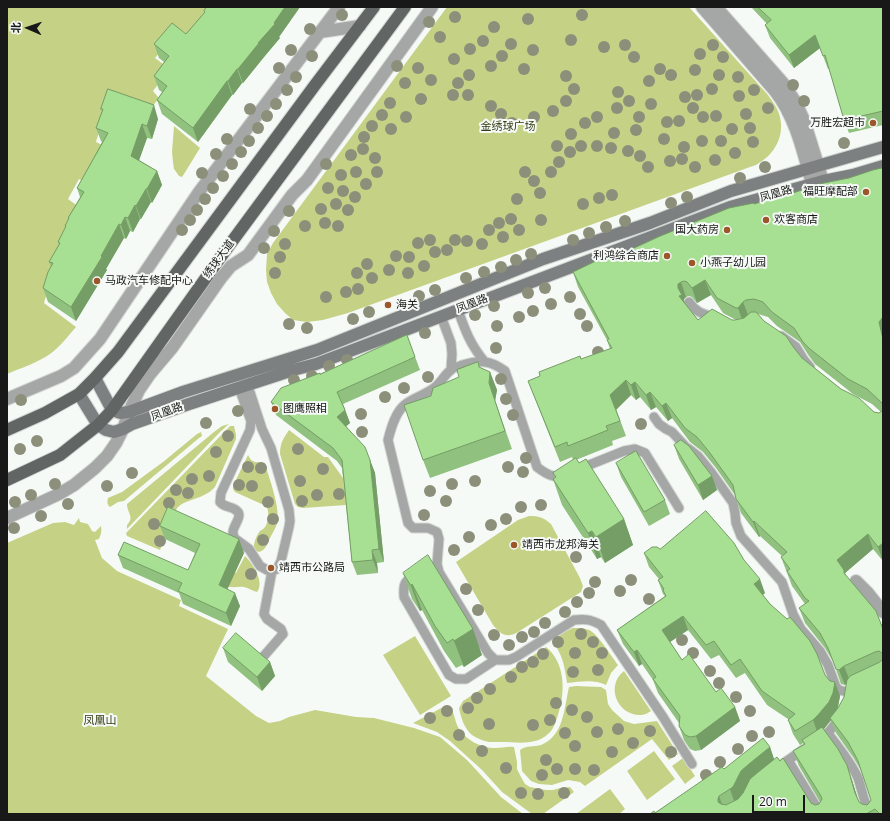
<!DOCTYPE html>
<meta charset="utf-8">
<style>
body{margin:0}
#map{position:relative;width:890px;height:821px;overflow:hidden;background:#f6faf7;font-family:"Open Sans","Noto Sans SC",sans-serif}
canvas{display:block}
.frame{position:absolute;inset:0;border:8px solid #171817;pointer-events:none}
.north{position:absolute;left:8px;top:8px;width:40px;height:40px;-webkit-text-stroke:3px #f6faf7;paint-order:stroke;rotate:272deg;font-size:11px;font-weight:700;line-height:16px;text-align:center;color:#171817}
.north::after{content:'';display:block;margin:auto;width:14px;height:18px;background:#171817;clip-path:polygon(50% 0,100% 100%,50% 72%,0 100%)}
.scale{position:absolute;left:752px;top:795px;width:53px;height:18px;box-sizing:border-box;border:2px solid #171817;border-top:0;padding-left:5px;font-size:12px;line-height:14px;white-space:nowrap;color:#171817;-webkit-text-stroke:3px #f6faf7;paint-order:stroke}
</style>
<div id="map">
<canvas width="890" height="821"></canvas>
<div class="frame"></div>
<div class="north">北</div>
<div class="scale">20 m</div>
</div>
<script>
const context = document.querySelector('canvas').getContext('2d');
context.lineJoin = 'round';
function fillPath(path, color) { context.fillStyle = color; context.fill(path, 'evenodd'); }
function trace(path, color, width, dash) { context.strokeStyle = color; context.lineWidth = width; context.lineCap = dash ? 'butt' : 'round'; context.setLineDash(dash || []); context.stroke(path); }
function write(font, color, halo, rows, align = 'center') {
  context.font = font + ' "Open Sans","Noto Sans SC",sans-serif'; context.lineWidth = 4; context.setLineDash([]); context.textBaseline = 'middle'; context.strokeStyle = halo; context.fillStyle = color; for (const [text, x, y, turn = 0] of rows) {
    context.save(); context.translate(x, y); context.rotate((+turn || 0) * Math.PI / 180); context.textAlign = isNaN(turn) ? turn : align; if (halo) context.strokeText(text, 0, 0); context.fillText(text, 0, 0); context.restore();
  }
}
const green = new Path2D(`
 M 7,7 L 215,7 L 196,42 L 180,29 L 155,58 L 170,69 L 153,91 L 159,98 L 152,107 L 111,91 L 96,142 L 102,145 L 90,185 L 79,179 L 68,199 L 79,207 L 56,262 L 44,303 L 76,327 C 68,336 60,347 50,354 C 37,363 21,368 7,374 Z
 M 447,7 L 689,7 L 768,95 C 771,100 775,104 777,109 C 787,129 778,152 759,163 C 757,165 753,166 750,167 L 348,313 L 323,320 L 307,322 L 293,320 L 285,313 L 277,304 L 271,293 L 267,282 L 266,270 L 267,254 L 273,243 Z
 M 174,126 L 200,148 L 184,174 L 182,177 L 179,176 L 174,169 L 173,162 L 172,152 Z
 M 229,424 L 220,432 L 127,529 L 127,525 C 135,517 127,513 127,504 L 214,432 L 222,426 Z
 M 230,426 L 234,426 L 236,435 L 236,439 L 215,487 C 212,490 209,493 204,495 C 195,500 185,500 177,508 L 160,550 L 127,536 L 126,533 L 128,531 Z
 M 289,430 L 324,457 L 328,457 L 343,478 L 346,505 L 303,508 L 298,507 L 295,504 L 280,454 C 280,443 283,439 289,430 Z
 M 201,432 L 202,436 L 199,438 L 124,501 L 118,502 L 110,507 C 107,504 107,502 108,498 L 122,492 L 163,462 L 197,434 Z
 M 248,455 L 251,460 L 255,462 L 265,463 C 269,479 281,508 277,524 C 275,529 272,534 270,538 C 267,544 266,550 259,552 L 254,550 C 253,544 256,536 260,531 C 261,530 264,529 265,527 C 268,523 270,511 266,506 L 235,492 L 233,489 L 233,486 Z
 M 529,516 C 539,516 543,517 551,524 L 580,578 L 583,586 L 581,592 L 518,632 C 506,639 501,634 493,625 L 456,562 L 518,520 Z
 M 79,518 L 80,522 L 88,524 L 92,531 L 95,532 L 101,526 C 102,531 101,534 99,539 L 95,540 L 102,558 L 117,571 L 181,600 L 179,606 L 228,629 L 206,676 L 256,716 L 269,723 L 280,721 L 289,717 L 315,710 L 356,717 L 374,718 L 414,728 L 440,737 L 467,760 L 501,797 L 523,814 L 7,814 L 7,543 L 53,523 L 65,522 L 74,525 Z
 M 245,556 C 253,563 265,583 257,592 C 253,591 248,588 244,587 C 237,586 231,589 224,585 L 200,557 L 236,573 Z
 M 573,628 C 579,628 584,628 589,630 C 599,635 611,656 618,665 L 611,673 L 606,685 C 594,679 580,682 567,683 C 565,667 562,653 552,641 L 566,631 Z
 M 415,636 L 451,696 L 420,715 L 383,655 Z
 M 546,647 C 567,664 565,696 557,718 C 555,724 553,730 548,734 C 545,737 540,740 535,741 C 524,744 513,742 501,742 C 497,742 493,742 489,742 C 484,741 476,738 472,735 C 464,728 461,718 459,708 L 463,701 Z
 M 624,671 L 651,711 C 648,713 646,714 642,715 C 619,717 604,687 624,671 Z
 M 576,686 L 601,687 L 606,690 L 608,704 L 612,710 L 624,721 L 634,724 L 657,721 L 678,754 L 669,760 L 652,739 L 585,786 L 580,782 L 568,780 L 552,785 L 539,784 L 531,781 L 522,771 L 520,750 C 526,745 534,747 541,745 C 564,736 564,708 569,687 Z
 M 447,705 C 455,710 454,720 458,727 C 465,740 481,748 495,748 C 502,748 507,746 514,747 L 517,762 L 517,769 L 521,777 L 525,784 L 530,787 L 546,790 L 553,790 L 560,788 L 570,787 L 574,792 L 543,814 L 532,814 L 502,792 L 482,770 L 450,741 L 437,732 L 413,723 Z
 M 654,751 L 675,779 L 647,800 L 627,771 Z
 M 683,758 L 695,776 L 685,784 L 672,766 Z
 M 610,789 L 625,809 L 619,814 L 576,814 Z`);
const service = new Path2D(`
 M 689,302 C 696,313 704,314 716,318
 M 458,310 C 465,330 470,344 484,361
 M 441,316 L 451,343 L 452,354 L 451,369
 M 781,336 L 796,347 L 804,360 L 810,367
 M 239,388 L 251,421 L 250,430 L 221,493 L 220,502 C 225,508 232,506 237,511 C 243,516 233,526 233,532 C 233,534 234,536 234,538 L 249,549 L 260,566 L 267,570 L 272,571 L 277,569 L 281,561 L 289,527 L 290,521 L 289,510 L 271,448 L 262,429 L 248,386
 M 654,417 L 659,424 L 666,429 L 672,432 L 686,447 L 689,449 L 698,456 L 711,472 L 733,503 L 735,513 L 736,523 L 741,536 L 782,582 L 793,614 L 801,629 L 820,651 L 828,665 L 836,687 L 839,690 L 847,692
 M 579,469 L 624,451 L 635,449 L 645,453 L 679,508
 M 565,475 C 554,479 546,474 537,467 L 505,371 C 490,360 480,360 462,365 C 459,367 453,367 451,370 C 444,375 441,383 434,388 C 426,394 416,397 407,403 C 396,410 391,428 388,440 L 408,523 L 413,528 L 428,528 L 437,532 L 439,539 L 437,564 L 439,572 L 488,653 L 495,660 L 509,660 L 516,657 L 574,620 C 585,619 590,619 601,625 L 663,717 L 692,764
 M 415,575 C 404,581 403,585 404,597 L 449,675 L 456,679 L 466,679 L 495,660
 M 263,657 L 283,634 L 281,629 L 267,619 L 264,614 L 272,571
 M 828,733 C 838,747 851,762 858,778 C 862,790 864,803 870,814
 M 817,741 C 827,736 833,727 839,718
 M 788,760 L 821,814
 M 777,768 L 804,749`);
const minor = new Path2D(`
 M 702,7 L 775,91 C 796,118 803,152 812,184
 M 716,7 L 783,83 L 795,101 L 804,120 L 823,181
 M 320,32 L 360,26
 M 7,399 L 61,376 L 74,368 L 100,339 L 199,192 L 339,7
 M 7,518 L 59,494 L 74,485 L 95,468 L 107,456 L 116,443 L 123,429 L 129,412 L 139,390 L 150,374 L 172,348 L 221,278 L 231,266 L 248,255 L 292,195 L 307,180 L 432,7
 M 856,581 L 868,593 L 883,612`);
const secondary = new Path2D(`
 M 95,378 L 112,410 L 120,413 L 129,412 L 183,392 L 317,350 L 543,259 L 650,223 L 731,191 L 883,147
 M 79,394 L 98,425 L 106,430 L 114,432 L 123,429 L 132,424 L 189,404 L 293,370 L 316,364 L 458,310 L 730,207 L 823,181 L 853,175 L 883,166`);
const primary = new Path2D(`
 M 7,430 L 45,413 L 79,394 L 95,378 L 118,352 L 315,85 L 374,7
 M 7,480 L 60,455 L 98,425 L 112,410 L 225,251 L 405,7`);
const trees = [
 [342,15],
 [582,15],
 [455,17],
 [528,19],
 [429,22],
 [494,27],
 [310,29],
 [440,37],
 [571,40],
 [483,41],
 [511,44],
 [625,45],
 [713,45],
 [604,47],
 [470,49],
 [291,50],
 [533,50],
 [700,54],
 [312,56],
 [502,56],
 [634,57],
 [723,57],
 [454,59],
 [397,66],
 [491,66],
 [279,68],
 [418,68],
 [524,69],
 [660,69],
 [695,70],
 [469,75],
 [671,75],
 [719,75],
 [566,76],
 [296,77],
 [738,77],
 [431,80],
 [649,81],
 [405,83],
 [458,83],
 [793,85],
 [574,89],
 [712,89],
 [287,90],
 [754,90],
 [618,92],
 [453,95],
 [468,95],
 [697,95],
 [739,96],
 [685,97],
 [421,99],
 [566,101],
 [629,101],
 [804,101],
 [390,103],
 [276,104],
 [651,104],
 [491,106],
 [617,108],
 [693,108],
 [768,108],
 [250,109],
 [553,111],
 [501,114],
 [746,114],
 [382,115],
 [267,116],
 [716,116],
 [406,117],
 [534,117],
 [597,117],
 [639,117],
 [703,117],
 [679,121],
 [667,122],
 [512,123],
 [585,123],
 [372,126],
 [258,128],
 [750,128],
 [391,129],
 [732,129],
 [636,130],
 [614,133],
 [571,134],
 [364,137],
 [227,139],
 [664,139],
 [249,141],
 [702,141],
 [721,141],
 [753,142],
 [844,143],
 [557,146],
 [581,146],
 [597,146],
 [684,147],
 [611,148],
 [363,149],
 [628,151],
 [241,152],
 [570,152],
 [735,153],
 [216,154],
 [351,155],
 [640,156],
 [375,158],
 [682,159],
 [715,160],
 [670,161],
 [559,162],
 [232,164],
 [326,164],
 [648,167],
 [695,167],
 [765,167],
 [356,172],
 [377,172],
 [525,172],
 [551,172],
 [202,173],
 [341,175],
 [223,176],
 [740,178],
 [534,181],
 [366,184],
 [213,188],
 [328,188],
 [343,191],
 [540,193],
 [612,195],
 [355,197],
 [687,197],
 [599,198],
 [205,199],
 [517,199],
 [671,203],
 [336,204],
 [583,204],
 [321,209],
 [197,210],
 [348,210],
 [289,211],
 [511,219],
 [190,220],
 [541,220],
 [625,221],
 [325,223],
 [499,223],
 [305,226],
 [338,226],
 [606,227],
 [182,230],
 [489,230],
 [519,230],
 [274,231],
 [589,233],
 [503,237],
 [430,240],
 [455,240],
 [573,240],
 [467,241],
 [418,243],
 [285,244],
 [482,244],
 [264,248],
 [447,250],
 [435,252],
 [531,254],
 [396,256],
 [280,257],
 [409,257],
 [516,260],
 [367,264],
 [424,266],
 [501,267],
 [389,270],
 [484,272],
 [275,273],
 [357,273],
 [408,273],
 [372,278],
 [466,278],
 [545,288],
 [358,289],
 [435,290],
 [346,292],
 [528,293],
 [419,296],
 [326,297],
 [570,297],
 [551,304],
 [494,306],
 [533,311],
 [369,312],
 [580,314],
 [475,315],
 [519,317],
 [353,319],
 [289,324],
 [497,326],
 [587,326],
 [307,328],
 [425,333],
 [496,348],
 [598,352],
 [347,360],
 [329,366],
 [312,376],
 [428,377],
 [501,379],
 [294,380],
 [404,388],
 [385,397],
 [506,399],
 [21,400],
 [238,411],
 [361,414],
 [513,415],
 [206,423],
 [641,424],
 [362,432],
 [228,436],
 [37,441],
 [20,449],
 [298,449],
 [216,452],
 [526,458],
 [248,467],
 [508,467],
 [261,468],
 [323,469],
 [523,472],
 [132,473],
 [209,476],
 [192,479],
 [300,481],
 [475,481],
 [55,484],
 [452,484],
 [239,485],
 [107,486],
 [252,486],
 [176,490],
 [430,491],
 [188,493],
 [339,494],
 [31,495],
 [317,495],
 [302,501],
 [446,501],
 [15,502],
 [268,502],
 [169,503],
 [68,504],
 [541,505],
 [521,507],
 [424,515],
 [41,516],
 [273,519],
 [506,519],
 [154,524],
 [491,525],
 [14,528],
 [469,537],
 [263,540],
 [160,541],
 [454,550],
 [576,557],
 [251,574],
 [631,580],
 [595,582],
 [466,589],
 [620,591],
 [589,593],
 [649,599],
 [577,602],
 [478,610],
 [565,612],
 [545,623],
 [534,632],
 [581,634],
 [494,635],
 [522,637],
 [682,640],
 [558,642],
 [593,642],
 [509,645],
 [575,653],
 [602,653],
 [693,653],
 [543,654],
 [533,662],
 [522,667],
 [598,670],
 [710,671],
 [573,672],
 [511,677],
 [719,683],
 [490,689],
 [736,697],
 [477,698],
 [556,703],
 [468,708],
 [572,710],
 [447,711],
 [750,711],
 [587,717],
 [430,718],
 [550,720],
 [489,724],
 [533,725],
 [618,729],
 [650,731],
 [597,732],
 [769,732],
 [565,733],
 [459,735],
 [752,736],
 [633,743],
 [575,746],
 [738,749],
 [482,751],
 [612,752],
 [671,752],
 [546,760],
 [720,762],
 [506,768],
 [557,769],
 [575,769],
 [594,770],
 [542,775],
 [706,775],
 [521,793],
 [564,793],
 [538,794]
];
const wall = new Path2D(`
 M 207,7 L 300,7 L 279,37 L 280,38 L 264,57 L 243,83 L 242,83 L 233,95 L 232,95 L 198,142 L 162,114 L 157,100 L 162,92 L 159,90 L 154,76 L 164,62 L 159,58 L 154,44 L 186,34 L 204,13 L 204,11 Z
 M 751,7 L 883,7 L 883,125 L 849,133 L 844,120 L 829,69 L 828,69 L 820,48 L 794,68 L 770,38 L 765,25 L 767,24 Z
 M 101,109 L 158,119 L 152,139 L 147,138 L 139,160 L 157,171 L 162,185 L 152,203 L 151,202 L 141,219 L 140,219 L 133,232 L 130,231 L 126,239 L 124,238 L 106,269 L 107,270 L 76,321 L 48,302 L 43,288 L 51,266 L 49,262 L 59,244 L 58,242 L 66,227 L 65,226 L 69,219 L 68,218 L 80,197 L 77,188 L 102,142 L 101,141 L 96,128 L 102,111 Z
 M 883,168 L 883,561 L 873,549 L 845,573 L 846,575 L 881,624 L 883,629 L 883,814 L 650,814 L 655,813 L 724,769 L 770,747 L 774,759 L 811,803 L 815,805 L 819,804 L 820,802 L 799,766 L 793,751 L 804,745 L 803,743 L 800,745 L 793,734 L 788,720 L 788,719 L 767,705 L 745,673 L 736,678 L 719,655 L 711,659 L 688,630 L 670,642 L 682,660 L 716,692 L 735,707 L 740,721 L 701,750 L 695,751 L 690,749 L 684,740 L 679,726 L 679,723 L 658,693 L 653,680 L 642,664 L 639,666 L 623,644 L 617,630 L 665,596 L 663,594 L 658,580 L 659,579 L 649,567 L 644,553 L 660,549 L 765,593 L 763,595 L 825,675 L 830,681 L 835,682 L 840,696 L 838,707 L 837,710 L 844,697 L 847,684 L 845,685 L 841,684 L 834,663 L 825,648 L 805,623 L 799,608 L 805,604 L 792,586 L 781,557 L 782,556 L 760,536 L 759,537 L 741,513 L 735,495 L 716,468 L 703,452 L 690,442 L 672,418 L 668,421 L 656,407 L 651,410 L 640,397 L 636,400 L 631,395 L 616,409 L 626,436 L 612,441 L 613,445 L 576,460 L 579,463 L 624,519 L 633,545 L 605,563 L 601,557 L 597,559 L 562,505 L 553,479 L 555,478 L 553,473 L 573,460 L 572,457 L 560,462 L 528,381 L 610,349 L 607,340 L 578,287 L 573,272 L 601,260 L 619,255 L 754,204 L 849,178 ZM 711,295 L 723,313 L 736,320 L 698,320 L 684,302 L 684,299 L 686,297 L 689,296 L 692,297 L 697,303 ZM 758,314 L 768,317 L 777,326 L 800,342 L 809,356 L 815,364 L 853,394 L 872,404 L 881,412 L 879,413 L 874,412 L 841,389 L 802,358 L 794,348 L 764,321 ZM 831,720 L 836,733 L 853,757 L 862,772 L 871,800 L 869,803 L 867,805 L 862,804 L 859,802 L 852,780 L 823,729 Z
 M 407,335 L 420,370 L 343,404 L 350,423 L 346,426 L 370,460 L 375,473 L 384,562 L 377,563 L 378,573 L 357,575 L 352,562 L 342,468 L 337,461 L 276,415 L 271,402 L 320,374 Z
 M 479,367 L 490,372 L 497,390 L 495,401 L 512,449 L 430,478 L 423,460 L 459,377 Z
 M 674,445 L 712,476 L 717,490 L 703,500 L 679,459 Z
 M 616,463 L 665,500 L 670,514 L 649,526 L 621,477 Z
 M 160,526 L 244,553 L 227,589 L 240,606 L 231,626 L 183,604 L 179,593 L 123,568 L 118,555 L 188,570 L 195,553 L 165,539 Z
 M 403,573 L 482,655 L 464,667 L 462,665 L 456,668 L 444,651 L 422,610 L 420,611 L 412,599 Z
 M 223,648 L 270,662 L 275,676 L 262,691 L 228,662 Z`);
const shadedWall = new Path2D(`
 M 285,7 L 300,7 L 279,37 L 280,38 L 264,57 L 243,83 L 238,69 L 274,23 Z
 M 815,35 L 820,48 L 794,68 L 789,55 Z
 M 237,69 L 242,83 L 233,95 L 228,81 Z
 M 227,81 L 232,95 L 198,142 L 193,128 Z
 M 154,105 L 158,119 L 152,139 L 147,126 Z
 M 142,124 L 147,138 L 136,169 L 131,156 Z
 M 157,171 L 162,185 L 152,203 L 147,189 Z
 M 146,189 L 151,202 L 141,219 L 136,206 Z
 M 135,205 L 140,219 L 133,232 L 128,218 Z
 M 125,217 L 130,231 L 126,239 L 121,225 Z
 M 119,224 L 124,238 L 106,269 L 107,270 L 76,321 L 71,307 Z
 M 705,280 L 711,295 L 697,303 L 692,288 Z
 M 681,282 L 686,297 L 684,299 L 684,300 L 687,310 L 679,296 L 678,288 L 678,284 Z
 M 743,302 L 749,317 L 743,322 L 738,308 Z
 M 883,317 L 883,339 L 879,322 Z
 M 490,372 L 497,390 L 495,401 L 512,449 L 489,383 Z
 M 626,380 L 631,395 L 616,410 L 610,395 Z
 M 635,382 L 640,397 L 636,400 L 631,385 Z
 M 650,392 L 656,407 L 651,410 L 646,395 Z
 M 666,403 L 672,418 L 668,421 L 662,406 Z
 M 345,410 L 350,423 L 342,430 L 337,417 Z
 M 370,460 L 375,473 L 384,562 L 379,549 Z
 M 712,476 L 717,490 L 703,500 L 698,485 Z
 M 624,519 L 633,545 L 605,563 L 596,537 Z
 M 754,521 L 760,536 L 759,537 L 753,522 Z
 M 592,531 L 601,557 L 597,559 L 588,533 Z
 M 868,534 L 873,549 L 845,573 L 849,585 L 837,560 Z
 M 239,539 L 244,553 L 223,599 L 219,585 Z
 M 883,543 L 883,561 L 878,547 Z
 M 372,550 L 377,563 L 378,573 L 373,560 Z
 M 760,579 L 765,593 L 759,598 L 754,584 Z
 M 412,584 L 422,610 L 420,611 L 411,586 Z
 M 235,593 L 240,606 L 231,626 L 226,613 Z
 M 683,616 L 688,630 L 667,644 L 662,630 Z
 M 473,629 L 482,655 L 464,667 L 454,641 Z
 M 637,650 L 642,664 L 639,666 L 634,652 Z
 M 270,662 L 275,676 L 262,691 L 257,677 Z
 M 844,666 L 850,681 L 845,685 L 839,670 Z
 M 835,682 L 840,696 L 838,707 L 834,716 L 830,718 L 831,720 L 824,729 L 818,734 L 813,720 Z
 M 735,707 L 740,721 L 701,750 L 696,736 Z
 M 770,747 L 775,762 L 735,804 L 730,789 L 741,771 L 749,764 Z
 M 847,765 L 852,780 L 860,807 L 855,793 Z
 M 719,796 L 724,810 L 723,814 L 718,799 Z`);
const building = new Path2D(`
 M 207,7 L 285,7 L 274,23 L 275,24 L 258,43 L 259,43 L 238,69 L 237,69 L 228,81 L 227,81 L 193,128 L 157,100 L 167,86 L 154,76 L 169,56 L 154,44 L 172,23 L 186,34 L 205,12 L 204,11 Z
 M 758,7 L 883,7 L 883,111 L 844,120 L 825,55 L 823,56 L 815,35 L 789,55 L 765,25 L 771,20 Z
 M 108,89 L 154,105 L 147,126 L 142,124 L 131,156 L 157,171 L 147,189 L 146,189 L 136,206 L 135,205 L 128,218 L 125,217 L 121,225 L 119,224 L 101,256 L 102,257 L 71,307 L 43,288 L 48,272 L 53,263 L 49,262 L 60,243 L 58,242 L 66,226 L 65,226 L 69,218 L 68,218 L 84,192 L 77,188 L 108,133 L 96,128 L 103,109 L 101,109 Z
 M 883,168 L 883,317 L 879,322 L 883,339 L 883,405 L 882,403 L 867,389 L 848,379 L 810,349 L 803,342 L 794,328 L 772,312 L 763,302 L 754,299 L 746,300 L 743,302 L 738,308 L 736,308 L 717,298 L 705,280 L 692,288 L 687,282 L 684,281 L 681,282 L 678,284 L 678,288 L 682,295 L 679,296 L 698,320 L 712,309 L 732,320 L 735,320 L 744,318 L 751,312 L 756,312 L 764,321 L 786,336 L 794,348 L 802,358 L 841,389 L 859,398 L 874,412 L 879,413 L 882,411 L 883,408 L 883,543 L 878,547 L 868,534 L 837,560 L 844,570 L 844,573 L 876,611 L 883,629 L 883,655 L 883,654 L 879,651 L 875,652 L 844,666 L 839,670 L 836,669 L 828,648 L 820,633 L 799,608 L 809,601 L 805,598 L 787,571 L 790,569 L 781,557 L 787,552 L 754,521 L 753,522 L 736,499 L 733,485 L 710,453 L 697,437 L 685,428 L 666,403 L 662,406 L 650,392 L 646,395 L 635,382 L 631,385 L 626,380 L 610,395 L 620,421 L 606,426 L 608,430 L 568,446 L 567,442 L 555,447 L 528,381 L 540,376 L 539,372 L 580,356 L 581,359 L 612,348 L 607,340 L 609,339 L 573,272 L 600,259 L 601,260 L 618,252 L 619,255 L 658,237 L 729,208 L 754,203 L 754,204 L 793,193 L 819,184 L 849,178 L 873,170 Z
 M 407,335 L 415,357 L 337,392 L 345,410 L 337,417 L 365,447 L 370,460 L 379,549 L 372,550 L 373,560 L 352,562 L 342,460 L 333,448 L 271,402 L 281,388 L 320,373 L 320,374 Z
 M 478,362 L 479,367 L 490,372 L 489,383 L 505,431 L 423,460 L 404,405 L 431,396 L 433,388 L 459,377 L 457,370 Z
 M 681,440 L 689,446 L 712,476 L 698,485 L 674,445 Z
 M 636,451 L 665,500 L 644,512 L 616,463 Z
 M 576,458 L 579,463 L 586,459 L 624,519 L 596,537 L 592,531 L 588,533 L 553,479 L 556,477 L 553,473 Z
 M 168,507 L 239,539 L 219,585 L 235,593 L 226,613 L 178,591 L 182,583 L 118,555 L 124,542 L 188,570 L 200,544 L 160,526 Z
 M 706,511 L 734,543 L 744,560 L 760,579 L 754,584 L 770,604 L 787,619 L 790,617 L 810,641 L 817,654 L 825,675 L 830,681 L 835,682 L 833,693 L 829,702 L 818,715 L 813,720 L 795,731 L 788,720 L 795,714 L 762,691 L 740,659 L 731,665 L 714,641 L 706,645 L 683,616 L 662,630 L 682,660 L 689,654 L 716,692 L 721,688 L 735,707 L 696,736 L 690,737 L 685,735 L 679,726 L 680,716 L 653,679 L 656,677 L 637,650 L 634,652 L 617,630 L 666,596 L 663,590 L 664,589 L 658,580 L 663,577 L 644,553 L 652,547 L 657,547 L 660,549 Z
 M 428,555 L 473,629 L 454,641 L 453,639 L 447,643 L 435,626 L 412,584 L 411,586 L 403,573 Z
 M 236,633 L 270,662 L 257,677 L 223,648 Z
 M 883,659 L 883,814 L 880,814 L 875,809 L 866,814 L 650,814 L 654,811 L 655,813 L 722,767 L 724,769 L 763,738 L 770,747 L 749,764 L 741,771 L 733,787 L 730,789 L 719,796 L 718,799 L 718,802 L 721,804 L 726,805 L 738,799 L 743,793 L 750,779 L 757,773 L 777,757 L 780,761 L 783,758 L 811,803 L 815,805 L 819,804 L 822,799 L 821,796 L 793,751 L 805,744 L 802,740 L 822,727 L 838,749 L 844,760 L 847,765 L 855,793 L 859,802 L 862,804 L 867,805 L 869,803 L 871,800 L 858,761 L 855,755 L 848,742 L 830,718 L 838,708 L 844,697 L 847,680 L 850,676 L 880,662 Z`);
const markers = [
 [873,123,4,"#9b5729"],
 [866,192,4,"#9b5729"],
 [766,220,4,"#9b5729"],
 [727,230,4,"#9b5729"],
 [667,256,4,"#9b5729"],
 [692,263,4,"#9b5729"],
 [97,281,4,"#9b5729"],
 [388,305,4,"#9b5729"],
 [275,409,4,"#9b5729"],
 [514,545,4,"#9b5729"],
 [271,568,4,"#9b5729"]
];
const poiNames = [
 ["万胜宏超市",865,123,"right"],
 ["福旺摩配部",858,192,"right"],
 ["欢客商店",774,220],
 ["国大药房",719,230,"right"],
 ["利鸿综合商店",659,256,"right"],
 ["小燕子幼儿园",700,263],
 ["马政汽车修配中心",105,281],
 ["海关",396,305],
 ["图鹰照相",283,409],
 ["靖西市龙邦海关",522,545],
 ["靖西市公路局",279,568]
];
const parkNames = [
 ["金绣球广场",508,127],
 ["凤凰山",100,721]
];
const streetNames = [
 ["凤凰路",776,194,-16],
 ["绣球大道",219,259,-54],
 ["凤凰路",472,304,-21],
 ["凤凰路",167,412,-20]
];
fillPath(green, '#c5d185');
trace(service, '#d2d6d3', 11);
trace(minor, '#d2d6d3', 14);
trace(secondary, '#d2d6d3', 14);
trace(primary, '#d2d6d3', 14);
trace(service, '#a5a7a7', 9);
trace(minor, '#a5a7a7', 12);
trace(secondary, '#7d8080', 12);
trace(primary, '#616564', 12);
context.fillStyle = '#8c907a';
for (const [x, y] of trees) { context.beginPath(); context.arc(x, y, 6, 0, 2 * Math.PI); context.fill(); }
fillPath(wall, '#90c17e');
fillPath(shadedWall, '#759d66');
fillPath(building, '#a7e092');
trace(building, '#759d66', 1);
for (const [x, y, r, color] of markers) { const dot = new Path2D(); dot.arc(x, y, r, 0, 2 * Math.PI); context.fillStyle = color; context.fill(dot); trace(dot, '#f6faf7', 1.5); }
write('11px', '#171817', '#f6faf7', poiNames, 'left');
write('11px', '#353a13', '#f6faf7', parkNames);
write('11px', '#171817', '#f6faf7', streetNames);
</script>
